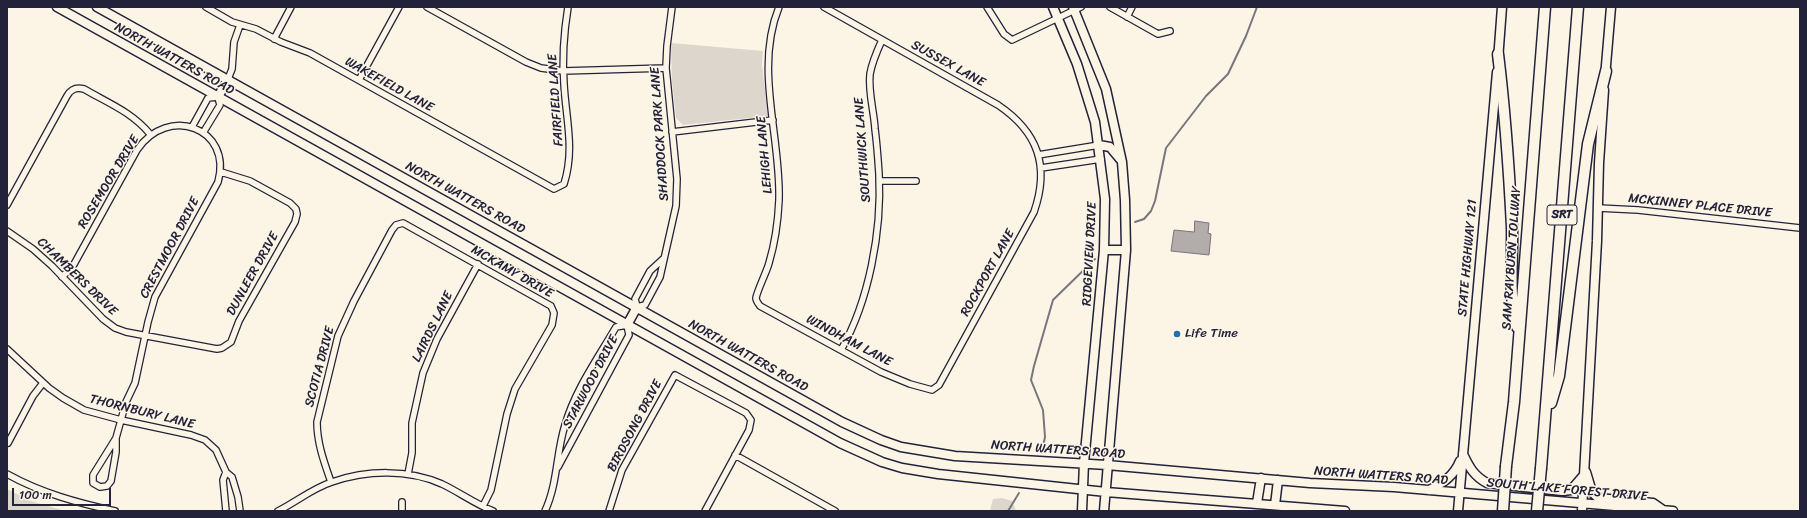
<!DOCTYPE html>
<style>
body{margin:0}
#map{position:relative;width:1807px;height:518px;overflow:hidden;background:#fcf5e5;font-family:Sriracha,sans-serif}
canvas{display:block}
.frame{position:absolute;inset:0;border:8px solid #22223b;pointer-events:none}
.scale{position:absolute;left:12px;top:488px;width:99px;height:18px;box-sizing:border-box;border:2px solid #22223b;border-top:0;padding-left:5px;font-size:12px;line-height:14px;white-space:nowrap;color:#22223b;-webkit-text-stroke:3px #fcf5e5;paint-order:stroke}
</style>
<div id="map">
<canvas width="1807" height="518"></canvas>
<div class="frame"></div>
<div class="scale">100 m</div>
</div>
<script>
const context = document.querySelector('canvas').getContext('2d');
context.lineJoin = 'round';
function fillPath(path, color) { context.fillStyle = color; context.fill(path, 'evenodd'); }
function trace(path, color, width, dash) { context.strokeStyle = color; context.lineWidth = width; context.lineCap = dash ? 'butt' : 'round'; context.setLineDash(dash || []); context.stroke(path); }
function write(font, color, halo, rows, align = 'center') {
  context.font = font + ' Sriracha,sans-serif'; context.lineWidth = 3; context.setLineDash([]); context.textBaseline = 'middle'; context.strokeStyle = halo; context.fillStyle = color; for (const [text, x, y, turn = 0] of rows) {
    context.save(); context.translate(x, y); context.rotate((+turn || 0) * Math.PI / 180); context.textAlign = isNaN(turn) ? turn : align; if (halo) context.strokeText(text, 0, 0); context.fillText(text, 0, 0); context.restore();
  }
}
const green = new Path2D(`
 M 671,43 L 763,51 L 762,65 L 768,116 L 683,125 L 676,118 L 672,82 Z
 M 7,489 L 31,501 L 65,511 L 7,511 Z
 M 1002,498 L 1012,501 L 1016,511 L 990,511 L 993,499 Z`);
const water = new Path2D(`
 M 1195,221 L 1209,223 L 1208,233 L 1211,234 L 1209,255 L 1171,251 L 1174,230 L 1194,232 Z`);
const stream = new Path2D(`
 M 1135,222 L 1144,219 L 1151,211 L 1155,201 L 1166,148 L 1206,96 L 1228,74 L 1246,36 L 1257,7
 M 1042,452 L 1045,437 L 1043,410 L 1031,380 L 1034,366 L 1053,300 L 1095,259
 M 1008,511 L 1019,493`);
const street = new Path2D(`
 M 206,7 L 232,22 L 256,29 L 281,42 L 310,53 L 554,189 L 564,184 C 575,149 566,120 564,84 C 562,58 564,32 568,7
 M 427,7 L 526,62 L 541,68 L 563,71 L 666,68
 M 779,7 C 754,69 781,136 779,200 C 778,222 775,243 769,263 C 767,271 757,291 756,298 C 756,301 758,303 760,306 L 881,372 L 910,384 L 932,390 L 939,385 L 1034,212 C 1050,166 1038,132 998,105 L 824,7
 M 987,7 L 1004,34 L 1012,40 L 1081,7
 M 1110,7 L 1158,34 L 1170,31
 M 1127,17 L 1132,7
 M 274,39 L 291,7
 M 228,79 L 232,69 L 234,42 L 240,25
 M 359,80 L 399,7
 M 192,127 L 208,98 L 218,97 L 220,105 L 203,133
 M 672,132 L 773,120
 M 1038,155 L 1099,145
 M 1041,168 L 1101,159
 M 879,181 L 916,181
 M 7,205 L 67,96 C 71,89 76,87 84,89 C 108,103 132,112 150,134
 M 1598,208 L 1638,210 L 1800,228
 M 7,231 L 33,249 L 52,266 L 103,319 L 115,328 L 126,332 L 217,349 L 222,348 L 231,342 L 239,321 L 295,222 L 297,214 L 296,209 L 290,203 L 250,181 L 221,172
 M 663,259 L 650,271 L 635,299 L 637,307 L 645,305 L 660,277 L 676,206 L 677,179 L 666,68 L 667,46 L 672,7
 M 62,277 L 73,266 L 137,150 C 168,104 233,128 218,182 L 155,297 L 148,322 L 135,383 L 126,402 L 116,438 L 116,452 L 111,481 L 107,486 L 100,487 L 93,483 L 93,475 L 116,438
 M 7,349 L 49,388 L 63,398 L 84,410 L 121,420 L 191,435 L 205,440 L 216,450 L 226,472 L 232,477 L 238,497 L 240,511
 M 841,350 C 869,301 882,231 879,174 C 878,159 877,144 875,129 C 874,111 868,92 870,74 C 872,62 877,51 882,40
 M 8,443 L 33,396 L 43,383
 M 735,455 L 835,511
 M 7,474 C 41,493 78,503 115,511
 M 408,474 L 412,453 L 412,423 L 423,373 L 437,339 L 478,264
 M 331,482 C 324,462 317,443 317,422 L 338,336 L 354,301 L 392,230 L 396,225 L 403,223 L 551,306 L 554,313 L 552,325 L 515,389 L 507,414 L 491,490 L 483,506
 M 402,502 L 402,511
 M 226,511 L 223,480 L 226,472
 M 278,511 C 296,502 313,488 332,482 C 367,470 408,469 442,484 C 459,492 475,504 493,511
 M 545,511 C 558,483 556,453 565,425 C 575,390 598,358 616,327 L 627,325 L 629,335 L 558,467
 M 609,511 L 622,470 L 675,375 L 746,413 L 751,420 L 749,430 L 705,511`);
const secondary = new Path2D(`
 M 57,7 L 840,443 L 882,462 L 902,468 L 938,474 L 1106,492 L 1345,511
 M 97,7 L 842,422 L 881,440 L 901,447 L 955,456 L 1107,465 L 1310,483 L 1394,487 L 1673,511
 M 1053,7 L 1077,64 L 1095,122 L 1105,199 L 1104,250 L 1084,463 L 1082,511
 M 1073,7 L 1106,89 L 1122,162 L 1125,200 L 1126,250 L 1104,511
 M 1498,60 L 1502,7
 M 1605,77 L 1611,7
 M 218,97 L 228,79
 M 1099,145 L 1110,147 L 1120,159
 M 1104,250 L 1126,250
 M 627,325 L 637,307
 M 1463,454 C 1469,467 1474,476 1487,483 L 1562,491 L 1571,490 L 1583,476
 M 1586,472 L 1592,492 L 1598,498 L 1653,503 L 1663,510
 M 1429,490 C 1443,483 1454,476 1460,461
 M 1257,503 L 1261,478
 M 1275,505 L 1278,480
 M 1458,511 L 1497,72
 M 1582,511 L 1597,241 L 1599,163 L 1604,90`);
const highway = new Path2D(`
 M 1498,54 C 1505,111 1509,169 1512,227 C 1513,260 1508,295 1517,327
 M 1551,403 L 1559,376 L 1588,144 L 1606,71
 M 1506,466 L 1514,402 L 1545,7
 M 1541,468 L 1578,7`);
const highwayBridge = new Path2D(`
 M 1503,511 L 1506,466
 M 1537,511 L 1541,468`);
const markers = [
 [1177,334,4,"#1f6fb2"]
];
const shields = [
 [1562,215,30]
];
const shieldNames = [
 ["SRT",1562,215]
];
const streetNames = [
 ["NORTH WATTERS ROAD",174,59,29],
 ["SUSSEX LANE",948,64,29],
 ["WAKEFIELD LANE",389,85,29],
 ["FAIRFIELD LANE",556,100,-94],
 ["SHADDOCK PARK LANE",660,134,-94],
 ["SOUTHWICK LANE",863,150,-94],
 ["LEHIGH LANE",765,155,-95],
 ["ROSEMOOR DRIVE",109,182,-59],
 ["NORTH WATTERS ROAD",465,198,29],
 ["MCKINNEY PLACE DRIVE",1700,206,6],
 ["CRESTMOOR DRIVE",170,248,-62],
 ["RIDGEVIEW DRIVE",1090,254,-87],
 ["STATE HIGHWAY 121",1468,258,-85],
 ["SAM RAYBURN TOLLWAY",1512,258,-86],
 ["MCKAMY DRIVE",512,272,30],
 ["ROCKPORT LANE",988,273,-61],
 ["DUNLEER DRIVE",253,274,-61],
 ["CHAMBERS DRIVE",77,277,44],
 ["LAIRDS LANE",433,327,-64],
 ["WINDHAM LANE",849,341,28],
 ["NORTH WATTERS ROAD",748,356,29],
 ["SCOTIA DRIVE",320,367,-75],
 ["STARWOOD DRIVE",591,382,-62],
 ["THORNBURY LANE",142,412,14],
 ["BIRDSONG DRIVE",635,426,-62],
 ["NORTH WATTERS ROAD",1058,450,4],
 ["NORTH WATTERS ROAD",1381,476,4],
 ["SOUTH LAKE FOREST DRIVE",1567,490,5]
];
const poiNames = [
 ["Life Time",1185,334]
];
fillPath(green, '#dcd6cc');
fillPath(water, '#b2adab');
trace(water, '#78757e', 1);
trace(stream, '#78757e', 2);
trace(street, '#22223b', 8);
trace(secondary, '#22223b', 11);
trace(highway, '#22223b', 13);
trace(street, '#fcf5e5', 5.5);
trace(secondary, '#fcf5e5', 8);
trace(highway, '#fcf5e5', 10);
trace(highwayBridge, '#22223b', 13, []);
trace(highwayBridge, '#fcf5e5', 10);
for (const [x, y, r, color] of markers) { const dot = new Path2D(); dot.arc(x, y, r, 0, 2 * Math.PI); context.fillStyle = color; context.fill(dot); trace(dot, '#fcf5e5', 1.5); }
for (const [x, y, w] of shields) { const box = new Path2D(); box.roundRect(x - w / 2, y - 10, w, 20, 3); context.fillStyle = '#fcf5e5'; context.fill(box); trace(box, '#22223b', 1); }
write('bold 12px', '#22223b', null, shieldNames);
write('13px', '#22223b', '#fcf5e5', streetNames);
write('13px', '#22223b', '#fcf5e5', poiNames, 'left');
</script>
